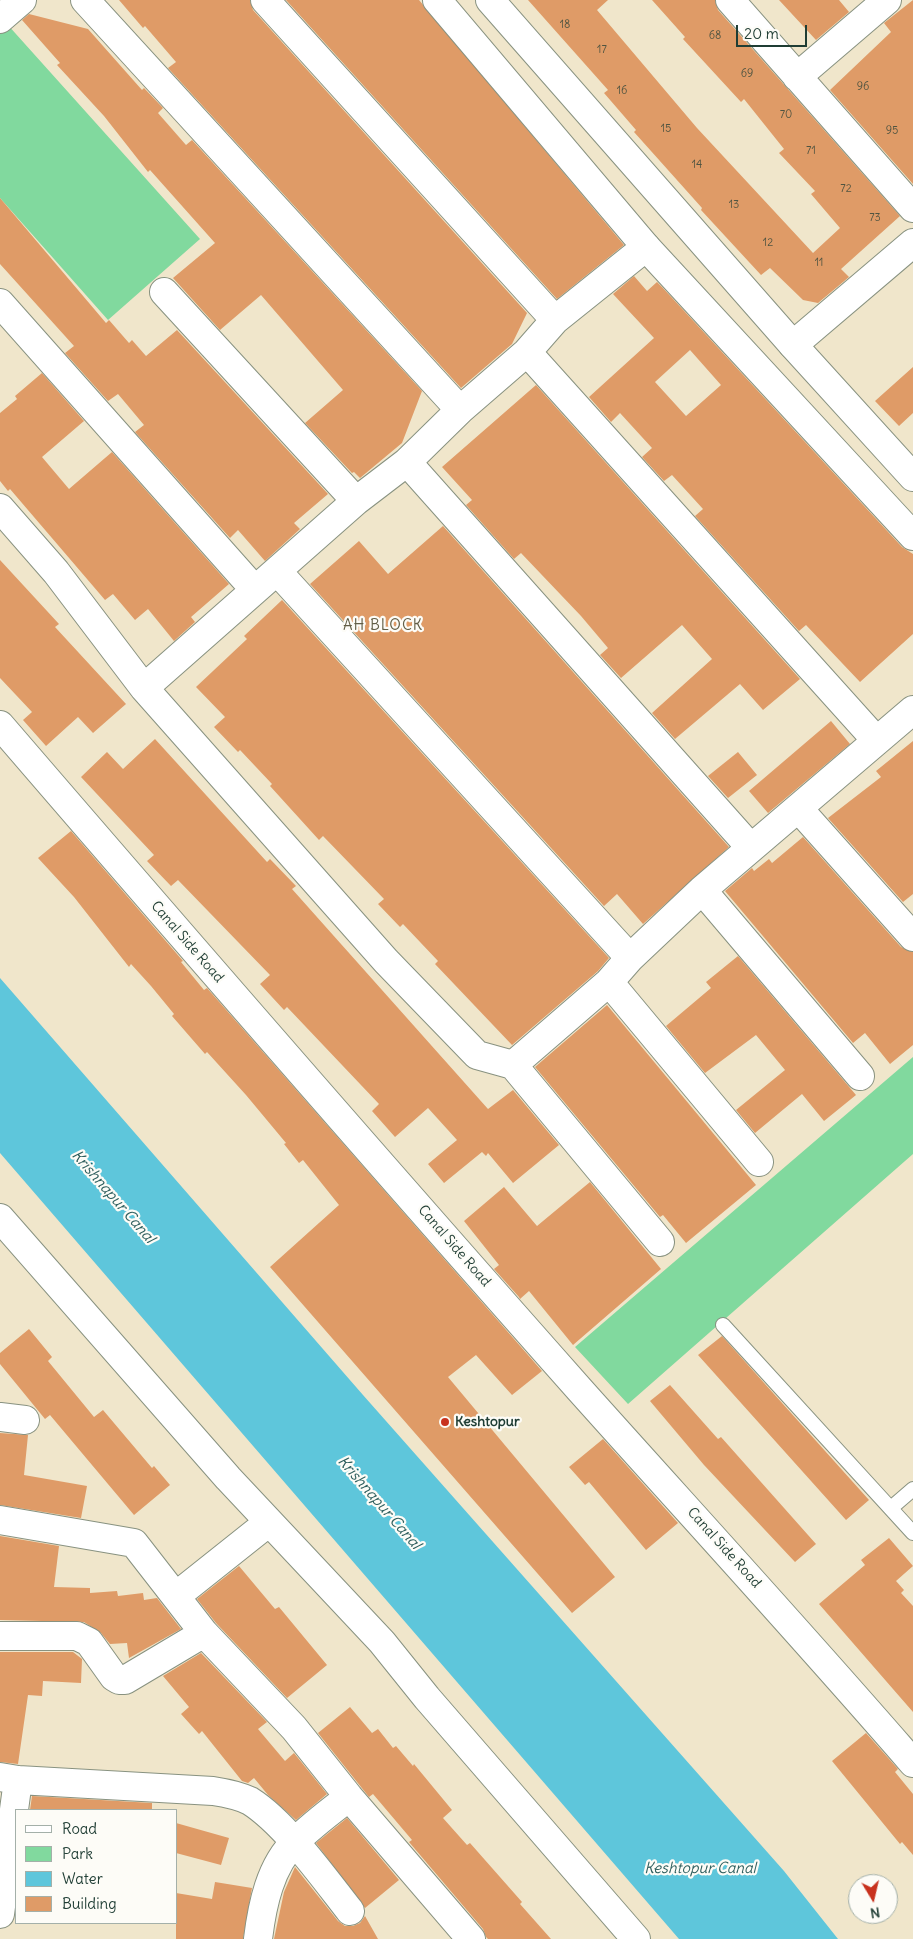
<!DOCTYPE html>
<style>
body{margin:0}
#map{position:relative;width:913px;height:1939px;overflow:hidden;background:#f0e6cb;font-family:Delius,sans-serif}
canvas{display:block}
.legend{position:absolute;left:15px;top:1809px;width:162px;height:115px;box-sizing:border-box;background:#fdfcf7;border:1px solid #a4b0a9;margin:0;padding:6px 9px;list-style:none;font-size:15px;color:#1f3d34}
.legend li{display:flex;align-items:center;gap:10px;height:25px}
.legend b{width:25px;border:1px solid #a4b0a9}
.north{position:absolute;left:848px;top:1874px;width:50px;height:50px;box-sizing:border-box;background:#fdfcf7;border:1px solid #a4b0a9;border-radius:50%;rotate:171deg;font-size:14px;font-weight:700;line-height:20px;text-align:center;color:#1f3d34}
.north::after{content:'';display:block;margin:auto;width:18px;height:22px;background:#c8321e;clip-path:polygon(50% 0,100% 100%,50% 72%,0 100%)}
.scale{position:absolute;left:736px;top:25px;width:71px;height:22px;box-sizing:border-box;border:2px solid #1f3d34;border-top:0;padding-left:6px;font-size:15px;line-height:18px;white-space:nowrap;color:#1f3d34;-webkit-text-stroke:4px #fdfcf7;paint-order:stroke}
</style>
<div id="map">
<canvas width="913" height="1939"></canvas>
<ul class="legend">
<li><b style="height:6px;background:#fff"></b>Road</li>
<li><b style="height:14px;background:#81d99e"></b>Park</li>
<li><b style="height:14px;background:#5ec6db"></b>Water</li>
<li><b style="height:14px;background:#df9b67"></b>Building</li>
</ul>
<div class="north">N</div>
<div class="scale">20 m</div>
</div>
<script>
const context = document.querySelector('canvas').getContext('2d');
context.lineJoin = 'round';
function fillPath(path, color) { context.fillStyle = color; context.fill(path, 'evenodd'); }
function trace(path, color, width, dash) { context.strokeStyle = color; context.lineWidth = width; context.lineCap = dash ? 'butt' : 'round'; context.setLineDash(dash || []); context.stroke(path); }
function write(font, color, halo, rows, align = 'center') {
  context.font = font + ' Delius,sans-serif'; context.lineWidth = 4.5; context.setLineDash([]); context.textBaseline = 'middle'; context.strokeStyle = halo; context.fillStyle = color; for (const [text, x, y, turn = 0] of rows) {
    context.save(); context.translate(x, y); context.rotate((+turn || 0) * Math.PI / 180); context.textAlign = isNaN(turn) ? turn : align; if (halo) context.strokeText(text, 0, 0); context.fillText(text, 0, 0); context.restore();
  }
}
const green = new Path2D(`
 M 7,24 L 200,239 L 108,320 L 0,198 L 0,30 Z
 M 913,1057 L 913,1154 L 628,1404 L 575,1347 Z`);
const water = new Path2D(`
 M 0,978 L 363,1395 L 784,1871 L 838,1939 L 679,1939 L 0,1153 Z`);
const building = new Path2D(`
 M 119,0 L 250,0 L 253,10 L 527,313 L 512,344 L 461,388 L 168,68 L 176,62 L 145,26 L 143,28 Z
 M 286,0 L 419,0 L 624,245 L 557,299 Z
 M 528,0 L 608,0 L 597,10 L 697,128 L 813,253 L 840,228 L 811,194 L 815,191 L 779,153 L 784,149 L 744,99 L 741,102 L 683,39 L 685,37 L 652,0 L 715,0 L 718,10 L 900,216 L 841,269 L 849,277 L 818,303 L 803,300 L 770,268 L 761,275 L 701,210 L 702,208 L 634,132 L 636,130 L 604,93 L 608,90 Z
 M 779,0 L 839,0 L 849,12 L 816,40 Z
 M 913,0 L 913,184 L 830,90 L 891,32 L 884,23 Z
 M 29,14 L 88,29 L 142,90 L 144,88 L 163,108 L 158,113 L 186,145 L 192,140 L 422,391 L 402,443 L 360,478 L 354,472 L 352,473 L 305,423 L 343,390 L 261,295 L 220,330 L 173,278 L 215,243 L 150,170 L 148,172 L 104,116 L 57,65 L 60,63 L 22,20 Z
 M 0,198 L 106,323 L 109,320 L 129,343 L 132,340 L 146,356 L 177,330 L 328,494 L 294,523 L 300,529 L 265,561 L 238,530 L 230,538 L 135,432 L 144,425 L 118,394 L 108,401 L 65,353 L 74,346 L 0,264 Z
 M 634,276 L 647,291 L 657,282 L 662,287 L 902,547 L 913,554 L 913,634 L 860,682 L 806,625 L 799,631 L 695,516 L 703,509 L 672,475 L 664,481 L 642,457 L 652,448 L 620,413 L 611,422 L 589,397 L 654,338 L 613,294 ZM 690,350 L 721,385 L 686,416 L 655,382 Z
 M 913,367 L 913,413 L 899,426 L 875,401 Z
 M 42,373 L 84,421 L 42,457 L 69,489 L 112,452 L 229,584 L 191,617 L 195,622 L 174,641 L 148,609 L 135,620 L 113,594 L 105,600 L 10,489 L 8,491 L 0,481 L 0,413 L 17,399 L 15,396 Z
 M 536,385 L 800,679 L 763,710 L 740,684 L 675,739 L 652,713 L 712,659 L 682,625 L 621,678 L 600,655 L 608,648 L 581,616 L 521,553 L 514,559 L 466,505 L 472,500 L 442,467 Z
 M 443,526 L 729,847 L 643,924 L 617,894 L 604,906 L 310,584 L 359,541 L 388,574 Z
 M 0,560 L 59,624 L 55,627 L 126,704 L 93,733 L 78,717 L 46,746 L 23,720 L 32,712 L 0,678 Z
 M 282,600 L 609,958 L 598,971 L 512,1045 L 435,964 L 438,961 L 403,924 L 400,927 L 378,904 L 384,899 L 323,836 L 319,840 L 270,786 L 272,784 L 240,750 L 238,752 L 214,727 L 225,717 L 196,687 L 247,639 L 244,636 Z
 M 831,721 L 850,744 L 768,813 L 749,791 Z
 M 155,739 L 267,862 L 270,859 L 296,886 L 292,889 L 488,1109 L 513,1090 L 559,1145 L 513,1183 L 488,1153 L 486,1156 L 482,1152 L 444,1183 L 428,1164 L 457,1140 L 428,1108 L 395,1137 L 372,1111 L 379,1104 L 287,1007 L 284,1010 L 260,984 L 270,975 L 178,880 L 171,886 L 147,861 L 154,855 L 81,777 L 107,752 L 123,769 Z
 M 913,741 L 913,894 L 903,902 L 828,818 L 881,777 L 876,771 Z
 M 738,752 L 757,775 L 728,798 L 708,776 Z
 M 71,831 L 183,961 L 181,962 L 204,990 L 207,988 L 542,1371 L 512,1395 L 476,1355 L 448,1377 L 615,1577 L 572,1613 L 270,1267 L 339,1205 L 303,1160 L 299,1163 L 284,1144 L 286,1143 L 246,1095 L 207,1052 L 205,1054 L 185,1031 L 172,1016 L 174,1014 L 151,986 L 131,964 L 129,967 L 74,897 L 38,858 Z
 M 803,837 L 901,947 L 913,952 L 913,1045 L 890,1064 L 865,1033 L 853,1043 L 725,891 L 752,868 L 754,871 L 769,859 L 772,863 Z
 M 738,956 L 856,1095 L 824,1121 L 802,1094 L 755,1133 L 736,1110 L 785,1070 L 756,1035 L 705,1073 L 666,1026 L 711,988 L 706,982 Z
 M 607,1005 L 756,1185 L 686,1243 L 663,1215 L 660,1217 L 535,1067 Z
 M 590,1182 L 661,1269 L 573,1345 L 529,1291 L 520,1299 L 519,1297 L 494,1269 L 499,1265 L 464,1221 L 504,1187 L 537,1226 Z
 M 29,1329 L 52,1357 L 48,1361 L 94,1417 L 103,1410 L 152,1468 L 154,1466 L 170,1485 L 134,1515 L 50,1415 L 45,1419 L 0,1364 L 0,1353 Z
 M 722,1336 L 869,1500 L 846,1520 L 698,1355 Z
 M 670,1385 L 718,1439 L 721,1437 L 816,1544 L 795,1562 L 704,1465 L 650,1401 Z
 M 0,1433 L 28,1435 L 24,1475 L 87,1486 L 81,1518 L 0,1505 Z
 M 603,1439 L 678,1523 L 646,1550 L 589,1482 L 585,1485 L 569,1467 Z
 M 0,1536 L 59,1546 L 54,1587 L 90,1588 L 90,1593 L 117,1591 L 118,1596 L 143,1593 L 144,1600 L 157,1598 L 181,1629 L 129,1658 L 127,1643 L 110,1644 L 101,1633 L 84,1622 L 0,1620 Z
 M 889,1538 L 913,1566 L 896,1581 L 904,1590 L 901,1593 L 913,1606 L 913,1712 L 819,1604 L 865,1565 L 861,1560 Z
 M 239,1566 L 275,1609 L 279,1607 L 327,1665 L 287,1698 L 216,1623 L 197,1599 Z
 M 0,1652 L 73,1652 L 82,1659 L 81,1683 L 43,1681 L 42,1696 L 28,1695 L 18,1764 L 0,1762 Z
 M 201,1653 L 267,1722 L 258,1729 L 285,1761 L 294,1753 L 327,1794 L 296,1820 L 268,1795 L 254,1778 L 248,1783 L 242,1781 L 202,1731 L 199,1734 L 181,1714 L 189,1707 L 163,1676 Z
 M 350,1707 L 372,1733 L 378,1729 L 393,1748 L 396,1746 L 413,1766 L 414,1764 L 452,1810 L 443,1818 L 467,1845 L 470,1843 L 522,1902 L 520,1904 L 551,1939 L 488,1939 L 486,1937 L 483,1929 L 409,1842 L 412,1840 L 373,1794 L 369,1797 L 318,1733 Z
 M 866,1733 L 898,1769 L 895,1772 L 913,1794 L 913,1855 L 902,1842 L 900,1844 L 832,1761 Z
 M 32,1796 L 152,1803 L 152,1810 L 30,1810 Z
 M 347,1818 L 399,1880 L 365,1908 L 316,1843 Z
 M 176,1823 L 229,1838 L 221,1865 L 176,1853 Z
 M 295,1867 L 338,1921 L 345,1926 L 353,1926 L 360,1923 L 365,1916 L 378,1939 L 274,1939 L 284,1892 Z
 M 215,1882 L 252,1888 L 243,1939 L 176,1939 L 176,1893 L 212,1899 Z`);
const lane = new Path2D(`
 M 723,1325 L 913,1533
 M 891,1508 L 913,1489`);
const street = new Path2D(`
 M 85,0 L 460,410
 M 265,0 L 555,320
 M 730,0 L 913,208
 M 797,77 L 887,0
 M 164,292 L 356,501
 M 0,303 L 255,590
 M 793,345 L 913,243
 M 527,352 L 876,740
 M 407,462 L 751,848
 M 0,508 L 56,572 L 144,688 L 386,961 L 477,1055 L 513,1065 L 609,982 L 630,958 L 702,890 L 913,710
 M 277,571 L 630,958
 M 144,688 L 356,501 L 407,462 L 460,410 L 527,352 L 555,320 L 646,247
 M 798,808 L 913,937
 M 702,890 L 860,1076
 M 609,982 L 759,1162
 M 513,1065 L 660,1242
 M 0,1218 L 228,1478 L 382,1642 L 427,1698 L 636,1939
 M 0,1417 L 25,1420
 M 0,1520 L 134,1543 L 204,1633
 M 176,1596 L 269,1522
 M 0,1636 L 77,1636 L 89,1642 L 114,1677 L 119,1680 L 125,1680 L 204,1633 L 294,1728 L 349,1797 L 471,1939
 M 0,1777 L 18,1780 L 213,1791 C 226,1793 238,1795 250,1801 C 285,1823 324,1878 350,1911
 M 0,1914 L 18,1780
 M 258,1939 C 262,1906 270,1865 296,1841 C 312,1825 331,1811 349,1797`);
const secondary = new Path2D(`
 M 437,0 L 646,247 L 913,536
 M 490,0 L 793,345 L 913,477
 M 0,19 L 22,0
 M 0,725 C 192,948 385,1170 580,1390 C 691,1514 804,1637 913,1763`);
const markers = [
 [445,1422,5,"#c8321e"]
];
const numberNames = [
 ["18",565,25],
 ["68",715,36],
 ["17",602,50],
 ["69",747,74],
 ["96",863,87],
 ["16",622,91],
 ["70",786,115],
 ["15",666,129],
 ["95",892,131],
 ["71",811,151],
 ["14",697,165],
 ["72",846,189],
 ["13",734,205],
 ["73",875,218],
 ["12",768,243],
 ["11",819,263]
];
const streetNames = [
 ["Canal Side Road",187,942,49],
 ["Canal Side Road",454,1246,49],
 ["Canal Side Road",724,1548,48]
];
const poiNames = [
 ["Keshtopur",455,1422]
];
const neighbourhoodNames = [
 ["AH BLOCK",383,626]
];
const waterNames = [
 ["Krishnapur Canal",113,1197,49],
 ["Krishnapur Canal",379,1503,49],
 ["Keshtopur Canal",700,1869]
];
fillPath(green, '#81d99e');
fillPath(water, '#5ec6db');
fillPath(building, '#df9b67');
trace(lane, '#889280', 16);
trace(street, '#889280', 30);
trace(secondary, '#889280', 30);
trace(lane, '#fff', 14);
trace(street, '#fff', 28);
trace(secondary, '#fff', 28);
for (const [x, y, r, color] of markers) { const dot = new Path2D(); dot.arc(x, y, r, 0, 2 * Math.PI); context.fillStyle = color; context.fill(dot); trace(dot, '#fdfcf7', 2); }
write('11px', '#4f5441', null, numberNames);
write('14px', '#1f3d34', '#fdfcf7', streetNames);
write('bold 14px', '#1f3d34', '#fdfcf7', poiNames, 'left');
context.letterSpacing = '1px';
write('15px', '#625e46', '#fdfcf7', neighbourhoodNames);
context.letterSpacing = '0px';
write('italic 15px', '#2f5f5e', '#fdfcf7', waterNames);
</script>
